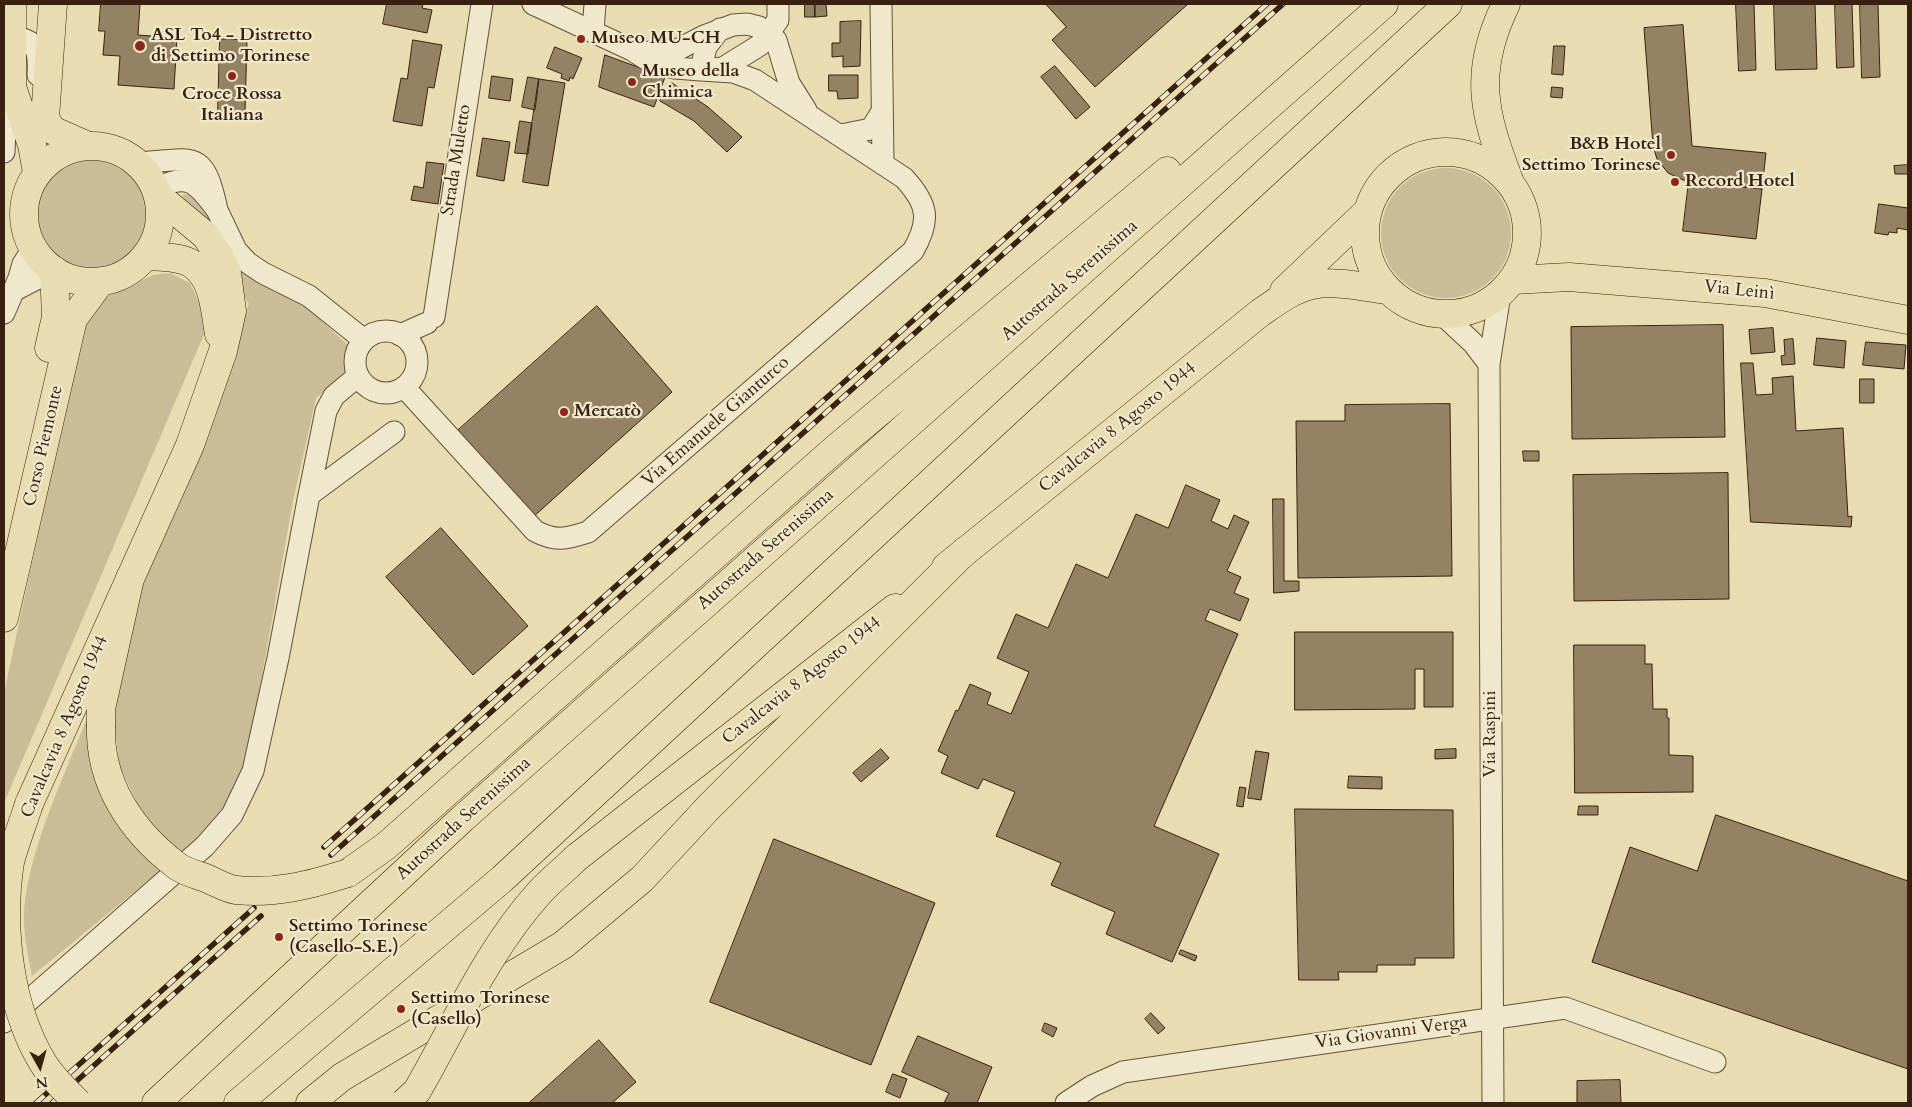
<!DOCTYPE html>
<meta charset="utf-8">
<style>
body{margin:0}
#map{position:relative;width:1912px;height:1107px;overflow:hidden;background:#e8dcb1;font-family:Cardo,serif}
canvas{display:block}
.frame{position:absolute;inset:0;border:5px solid #382110;pointer-events:none}
.north{position:absolute;left:15px;top:1042px;width:50px;height:50px;-webkit-text-stroke:4px #f0e8cc;paint-order:stroke;rotate:173deg;font-size:14px;font-weight:700;line-height:20px;text-align:center;color:#382110}
.north::after{content:'';display:block;margin:auto;width:18px;height:22px;background:#382110;clip-path:polygon(50% 0,100% 100%,50% 72%,0 100%)}
</style>
<div id="map">
<canvas width="1912" height="1107"></canvas>
<div class="frame"></div>
<div class="north">N</div>
</div>
<script>
const context = document.querySelector('canvas').getContext('2d');
context.lineJoin = 'round';
function fillPath(path, color) { context.fillStyle = color; context.fill(path, 'evenodd'); }
function trace(path, color, width, dash) { context.strokeStyle = color; context.lineWidth = width; context.lineCap = dash ? 'butt' : 'round'; context.setLineDash(dash || []); context.stroke(path); }
function write(font, color, halo, rows, align = 'center') {
  context.font = font + ' Cardo,serif'; context.lineWidth = 4.5; context.setLineDash([]); context.textBaseline = 'middle'; context.strokeStyle = halo; context.fillStyle = color; for (const [text, x, y, turn = 0] of rows) {
    context.save(); context.translate(x, y); context.rotate((+turn || 0) * Math.PI / 180); context.textAlign = isNaN(turn) ? turn : align; if (halo) context.strokeText(text, 0, 0); context.fillText(text, 0, 0); context.restore();
  }
}
const green = new Path2D(`
 M37 213a55 55 0 1 1 110 0a55 55 0 1 1-110 0Z
 M1381 233a65 65 0 1 1 130 0a65 65 0 1 1-130 0Z
 M 194,193 L 300,301 L 348,345 L 345,374 L 316,398 L 293,501 L 246,766 L 225,813 L 183,856 L 158,832 L 139,807 L 120,767 L 112,711 L 140,572 L 249,304 L 182,195 Z
 M 170,273 L 190,283 L 204,314 L 205,332 L 4,803 L 4,693 L 60,432 L 80,319 L 94,302 L 153,275 Z
 M 87,718 L 108,810 L 161,870 L 32,976 C 28,954 23,933 24,911 C 29,848 64,777 87,718 Z`);
const building = new Path2D(`
 M 101,4 L 140,4 L 138,35 L 177,38 L 174,89 L 118,85 L 120,56 L 103,55 L 105,31 L 99,31 Z
 M 387,4 L 423,4 L 422,8 L 432,10 L 427,33 L 383,24 Z
 M 805,4 L 815,4 L 815,17 L 805,17 Z
 M 815,4 L 826,4 L 827,16 L 815,17 Z
 M 1046,4 L 1188,4 L 1095,87 L 1052,40 L 1066,27 Z
 M 1736,4 L 1754,4 L 1756,70 L 1739,71 Z
 M 1774,4 L 1815,4 L 1817,69 L 1776,70 Z
 M 1835,4 L 1852,4 L 1854,67 L 1837,68 Z
 M 1860,4 L 1878,4 L 1880,77 L 1862,78 Z
 M 861,21 L 860,66 L 843,67 L 843,56 L 832,57 L 832,43 L 840,43 L 840,22 Z
 M 1683,25 L 1692,146 L 1766,153 L 1762,189 L 1683,180 L 1668,173 L 1657,159 L 1653,146 L 1644,28 Z
 M 220,39 L 247,40 L 245,112 L 218,112 Z
 M 413,40 L 442,45 L 434,88 L 428,87 L 422,126 L 393,121 L 401,78 L 407,79 Z
 M 1554,46 L 1565,46 L 1563,75 L 1552,74 Z
 M 555,47 L 582,58 L 573,79 L 570,77 L 569,81 L 561,78 L 562,74 L 547,68 Z
 M 605,55 L 665,77 L 654,107 L 599,87 Z
 M 1055,66 L 1090,107 L 1076,119 L 1041,77 Z
 M 829,75 L 858,75 L 858,98 L 838,99 L 837,91 L 829,91 Z
 M 492,76 L 513,79 L 510,101 L 489,98 Z
 M 528,77 L 539,79 L 535,110 L 522,107 Z
 M 539,79 L 565,83 L 548,186 L 523,182 Z
 M 672,83 L 708,107 L 742,137 L 727,152 L 694,121 L 660,101 Z
 M 1552,87 L 1563,88 L 1562,98 L 1551,97 Z
 M 520,121 L 532,123 L 528,154 L 515,153 Z
 M 483,138 L 510,142 L 504,181 L 477,176 Z
 M 427,162 L 444,164 L 438,204 L 411,200 L 414,186 L 423,188 Z
 M 1908,165 L 1908,174 L 1895,174 L 1894,166 Z
 M 1689,181 L 1762,189 L 1756,239 L 1683,231 Z
 M 1879,204 L 1908,208 L 1908,230 L 1897,228 L 1897,233 L 1889,232 L 1888,235 L 1875,233 Z
 M 597,306 L 672,392 L 532,518 L 455,433 Z
 M 1723,325 L 1725,437 L 1572,439 L 1571,327 Z
 M 1773,328 L 1775,352 L 1751,354 L 1749,330 Z
 M 1817,338 L 1846,341 L 1844,368 L 1814,365 Z
 M 1793,339 L 1795,364 L 1782,365 L 1781,356 L 1785,355 L 1784,340 Z
 M 1866,342 L 1906,345 L 1904,369 L 1863,365 Z
 M 1741,363 L 1753,363 L 1756,395 L 1773,394 L 1772,378 L 1793,376 L 1796,431 L 1843,428 L 1848,517 L 1852,516 L 1851,527 L 1751,522 Z
 M 1860,379 L 1874,379 L 1874,403 L 1860,403 Z
 M 1450,404 L 1452,576 L 1298,578 L 1296,421 L 1345,421 L 1345,405 Z
 M 1523,451 L 1539,451 L 1539,461 L 1524,461 Z
 M 1728,473 L 1729,599 L 1574,601 L 1573,475 Z
 M 1186,485 L 1220,500 L 1211,521 L 1228,529 L 1234,515 L 1249,522 L 1227,571 L 1241,577 L 1234,593 L 1249,599 L 1240,621 L 1210,609 L 1205,620 L 1238,634 L 1154,826 L 1219,854 L 1172,962 L 1106,934 L 1115,912 L 1051,885 L 1061,863 L 996,836 L 1015,792 L 983,779 L 978,789 L 941,773 L 948,756 L 938,751 L 956,710 L 958,711 L 970,684 L 991,693 L 987,704 L 1011,714 L 1029,672 L 997,658 L 1016,614 L 1048,628 L 1076,564 L 1108,578 L 1136,514 L 1168,528 Z
 M 1273,499 L 1284,499 L 1284,581 L 1299,581 L 1299,591 L 1274,593 Z
 M 441,528 L 528,626 L 473,675 L 386,577 Z
 M 1295,632 L 1453,632 L 1453,707 L 1424,707 L 1424,669 L 1415,669 L 1415,709 L 1295,710 Z
 M 1574,645 L 1645,645 L 1645,664 L 1652,664 L 1653,709 L 1667,709 L 1667,718 L 1669,718 L 1669,755 L 1693,756 L 1693,792 L 1575,793 Z
 M 881,749 L 889,758 L 861,782 L 853,773 Z
 M 1456,749 L 1456,758 L 1435,759 L 1435,750 Z
 M 1256,751 L 1269,753 L 1261,800 L 1248,798 Z
 M 1349,776 L 1382,777 L 1382,789 L 1348,788 Z
 M 1240,787 L 1246,788 L 1243,807 L 1237,806 Z
 M 1579,806 L 1598,806 L 1598,815 L 1578,815 Z
 M 1295,809 L 1453,810 L 1454,958 L 1415,958 L 1415,965 L 1377,965 L 1377,972 L 1338,972 L 1339,980 L 1299,980 Z
 M 1716,815 L 1908,881 L 1908,1069 L 1592,962 L 1630,847 L 1697,871 Z
 M 774,839 L 935,903 L 871,1065 L 710,1002 Z
 M 1181,950 L 1197,956 L 1195,961 L 1179,954 Z
 M 1151,1013 L 1165,1028 L 1158,1034 L 1145,1019 Z
 M 1045,1023 L 1057,1028 L 1053,1037 L 1042,1031 Z
 M 918,1036 L 992,1067 L 977,1103 L 944,1103 L 949,1093 L 902,1072 Z
 M 599,1040 L 636,1082 L 612,1103 L 529,1103 Z
 M 893,1074 L 907,1079 L 900,1098 L 886,1092 Z
 M 1620,1080 L 1621,1103 L 1577,1103 L 1577,1081 Z`);
const minor = new Path2D(`
 M 533,4 L 632,50 L 651,62 L 675,68 L 701,70 L 723,68 L 760,45 L 778,20 L 778,4
 M 881,4 L 883,164
 M 593,32 L 595,4
 M 4,36 C 34,38 40,45 38,75
 M 643,52 L 664,54 L 677,50 L 704,36 L 733,25 L 747,24 L 759,27 L 776,40 L 789,83 L 806,110
 M 4,108 L 6,108 L 4,152
 M 841,135 L 871,129 L 881,113
 M 139,163 C 194,159 204,148 217,210 C 198,184 188,171 156,189
 M 217,210 L 236,250 L 248,263 L 263,273 L 309,296 L 364,340
 M 13,291 L 54,270
 M 4,313 L 19,278 L 23,264 L 33,248
 M 1443,315 L 1473,343 L 1489,364
 M 434,317 L 482,4
 M355 362a31 31 0 1 1 62 0a31 31 0 1 1-62 0Z
 M 400,335 L 427,323
 M 404,387 L 535,531 C 556,542 566,539 588,532 L 913,251 C 931,220 928,204 904,178 L 755,80 L 733,72 L 701,70 L 706,47 L 720,29
 M 309,495 L 326,411 L 334,396 L 358,376
 M 4,1022 L 205,846 L 232,815 L 253,771 L 278,658 L 309,495 L 394,432
 M 1066,1103 L 1092,1086 L 1123,1072 L 1565,1008 L 1715,1062
 M 1493,1103 L 1489,364 L 1500,294`);
const major = new Path2D(`
 M 12,4 L 12,87 L 32,145 L 37,172
 M 53,4 L 45,118 L 52,130 L 86,145
 M24 214a68 68 0 1 1 136 0a68 68 0 1 1-136 0Z
 M1365 233a81 81 0 1 1 162 0a81 81 0 1 1-162 0Z
 M 146,255 C 160,258 180,256 192,264 C 214,278 215,312 219,334
 M 1513,280 L 1569,277 L 1765,293 L 1908,320
 M 1284,291 L 1366,213
 M 49,348 L 56,317 L 54,270
 M 946,567 L 1260,313 C 1276,302 1293,289 1312,285 C 1335,280 1364,287 1387,290
 M 4,618 L 73,319 L 101,281
 M 29,804 L 190,445 L 223,351 L 232,311 L 227,273 L 219,256 L 206,236 L 158,196
 M 576,858 L 895,608`);
const highway = new Path2D(`
 M 1506,4 C 1473,72 1483,112 1509,180
 M 101,725 L 101,709 L 130,578
 M 348,873 L 386,846 L 835,449 L 1167,171
 M 156,1103 L 462,819 L 1384,4
 M 238,1103 L 502,879 L 1448,4
 M 310,1103 L 342,1077 L 563,945 L 642,879 L 708,808 L 965,551`);
const rail = new Path2D(`
 M 324,847 L 1267,4
 M 331,855 L 1283,4
 M 36,1103 L 254,908
 M 52,1103 L 261,916`);
const majorBridge = new Path2D(`
 M 29,804 C 23,823 15,843 10,862 C 0,927 9,1007 43,1063 C 52,1078 66,1091 78,1103
 M 404,1103 L 417,1091 C 455,1025 488,949 540,892 C 551,880 564,870 576,858`);
const highwayBridge = new Path2D(`
 M 101,725 C 99,783 131,831 177,866 C 185,872 198,875 208,879 C 217,883 227,889 236,890 C 276,894 310,885 348,873`);
const markers = [
 [581,39,5,"#8f2418"],
 [140,46,6,"#8f2418"],
 [232,76,5,"#8f2418"],
 [632,82,5,"#8f2418"],
 [1671,155,5,"#8f2418"],
 [1675,182,5,"#8f2418"],
 [564,412,5,"#8f2418"],
 [279,937,5,"#8f2418"],
 [401,1009,5,"#8f2418"]
];
const poiNames = [
 ["ASL To4 - Distretto",151,36],
 ["di Settimo Torinese",151,57],
 ["Museo MU-CH",591,39],
 ["Museo della",642,72],
 ["Chimica",642,93],
 ["Croce Rossa",232,95,"center"],
 ["Italiana",232,116,"center"],
 ["B&B Hotel",1661,145,"right"],
 ["Settimo Torinese",1661,166,"right"],
 ["Record Hotel",1685,182],
 ["Mercatò",574,412],
 ["Settimo Torinese",289,927],
 ["(Casello-S.E.)",289,948],
 ["Settimo Torinese",411,999],
 ["(Casello)",411,1020]
];
const streetNames = [
 ["Strada Muletto",457,160,-81],
 ["Autostrada Serenissima",1070,281,-41],
 ["Via Leinì",1739,291,6],
 ["Via Emanuele Gianturco",716,422,-41],
 ["Cavalcavia 8 Agosto 1944",1118,428,-39],
 ["Corso Piemonte",44,446,-77],
 ["Autostrada Serenissima",766,550,-41],
 ["Cavalcavia 8 Agosto 1944",802,681,-38],
 ["Cavalcavia 8 Agosto 1944",65,727,-67],
 ["Via Raspini",1491,734,-90],
 ["Autostrada Serenissima",464,819,-42],
 ["Via Giovanni Verga",1391,1033,-8]
];
fillPath(green, '#cabc96');
fillPath(building, '#948264');
trace(building, '#382110', 1);
trace(minor, '#645038', 23);
trace(major, '#382110', 29);
trace(highway, '#382110', 29);
trace(minor, '#f0e8cc', 21);
trace(major, '#e8dcb1', 28);
trace(highway, '#e8dcb1', 28);
trace(rail, '#382110', 5.5);
trace(rail, '#f0e8cc', 4, [11]);
trace(majorBridge, '#382110', 29, []);
trace(highwayBridge, '#382110', 29, []);
trace(majorBridge, '#e8dcb1', 28);
trace(highwayBridge, '#e8dcb1', 28);
for (const [x, y, r, color] of markers) { const dot = new Path2D(); dot.arc(x, y, r, 0, 2 * Math.PI); context.fillStyle = color; context.fill(dot); trace(dot, '#f0e8cc', 2); }
write('bold 18px', '#382110', '#f0e8cc', poiNames, 'left');
write('18px', '#382110', '#f0e8cc', streetNames);
</script>
